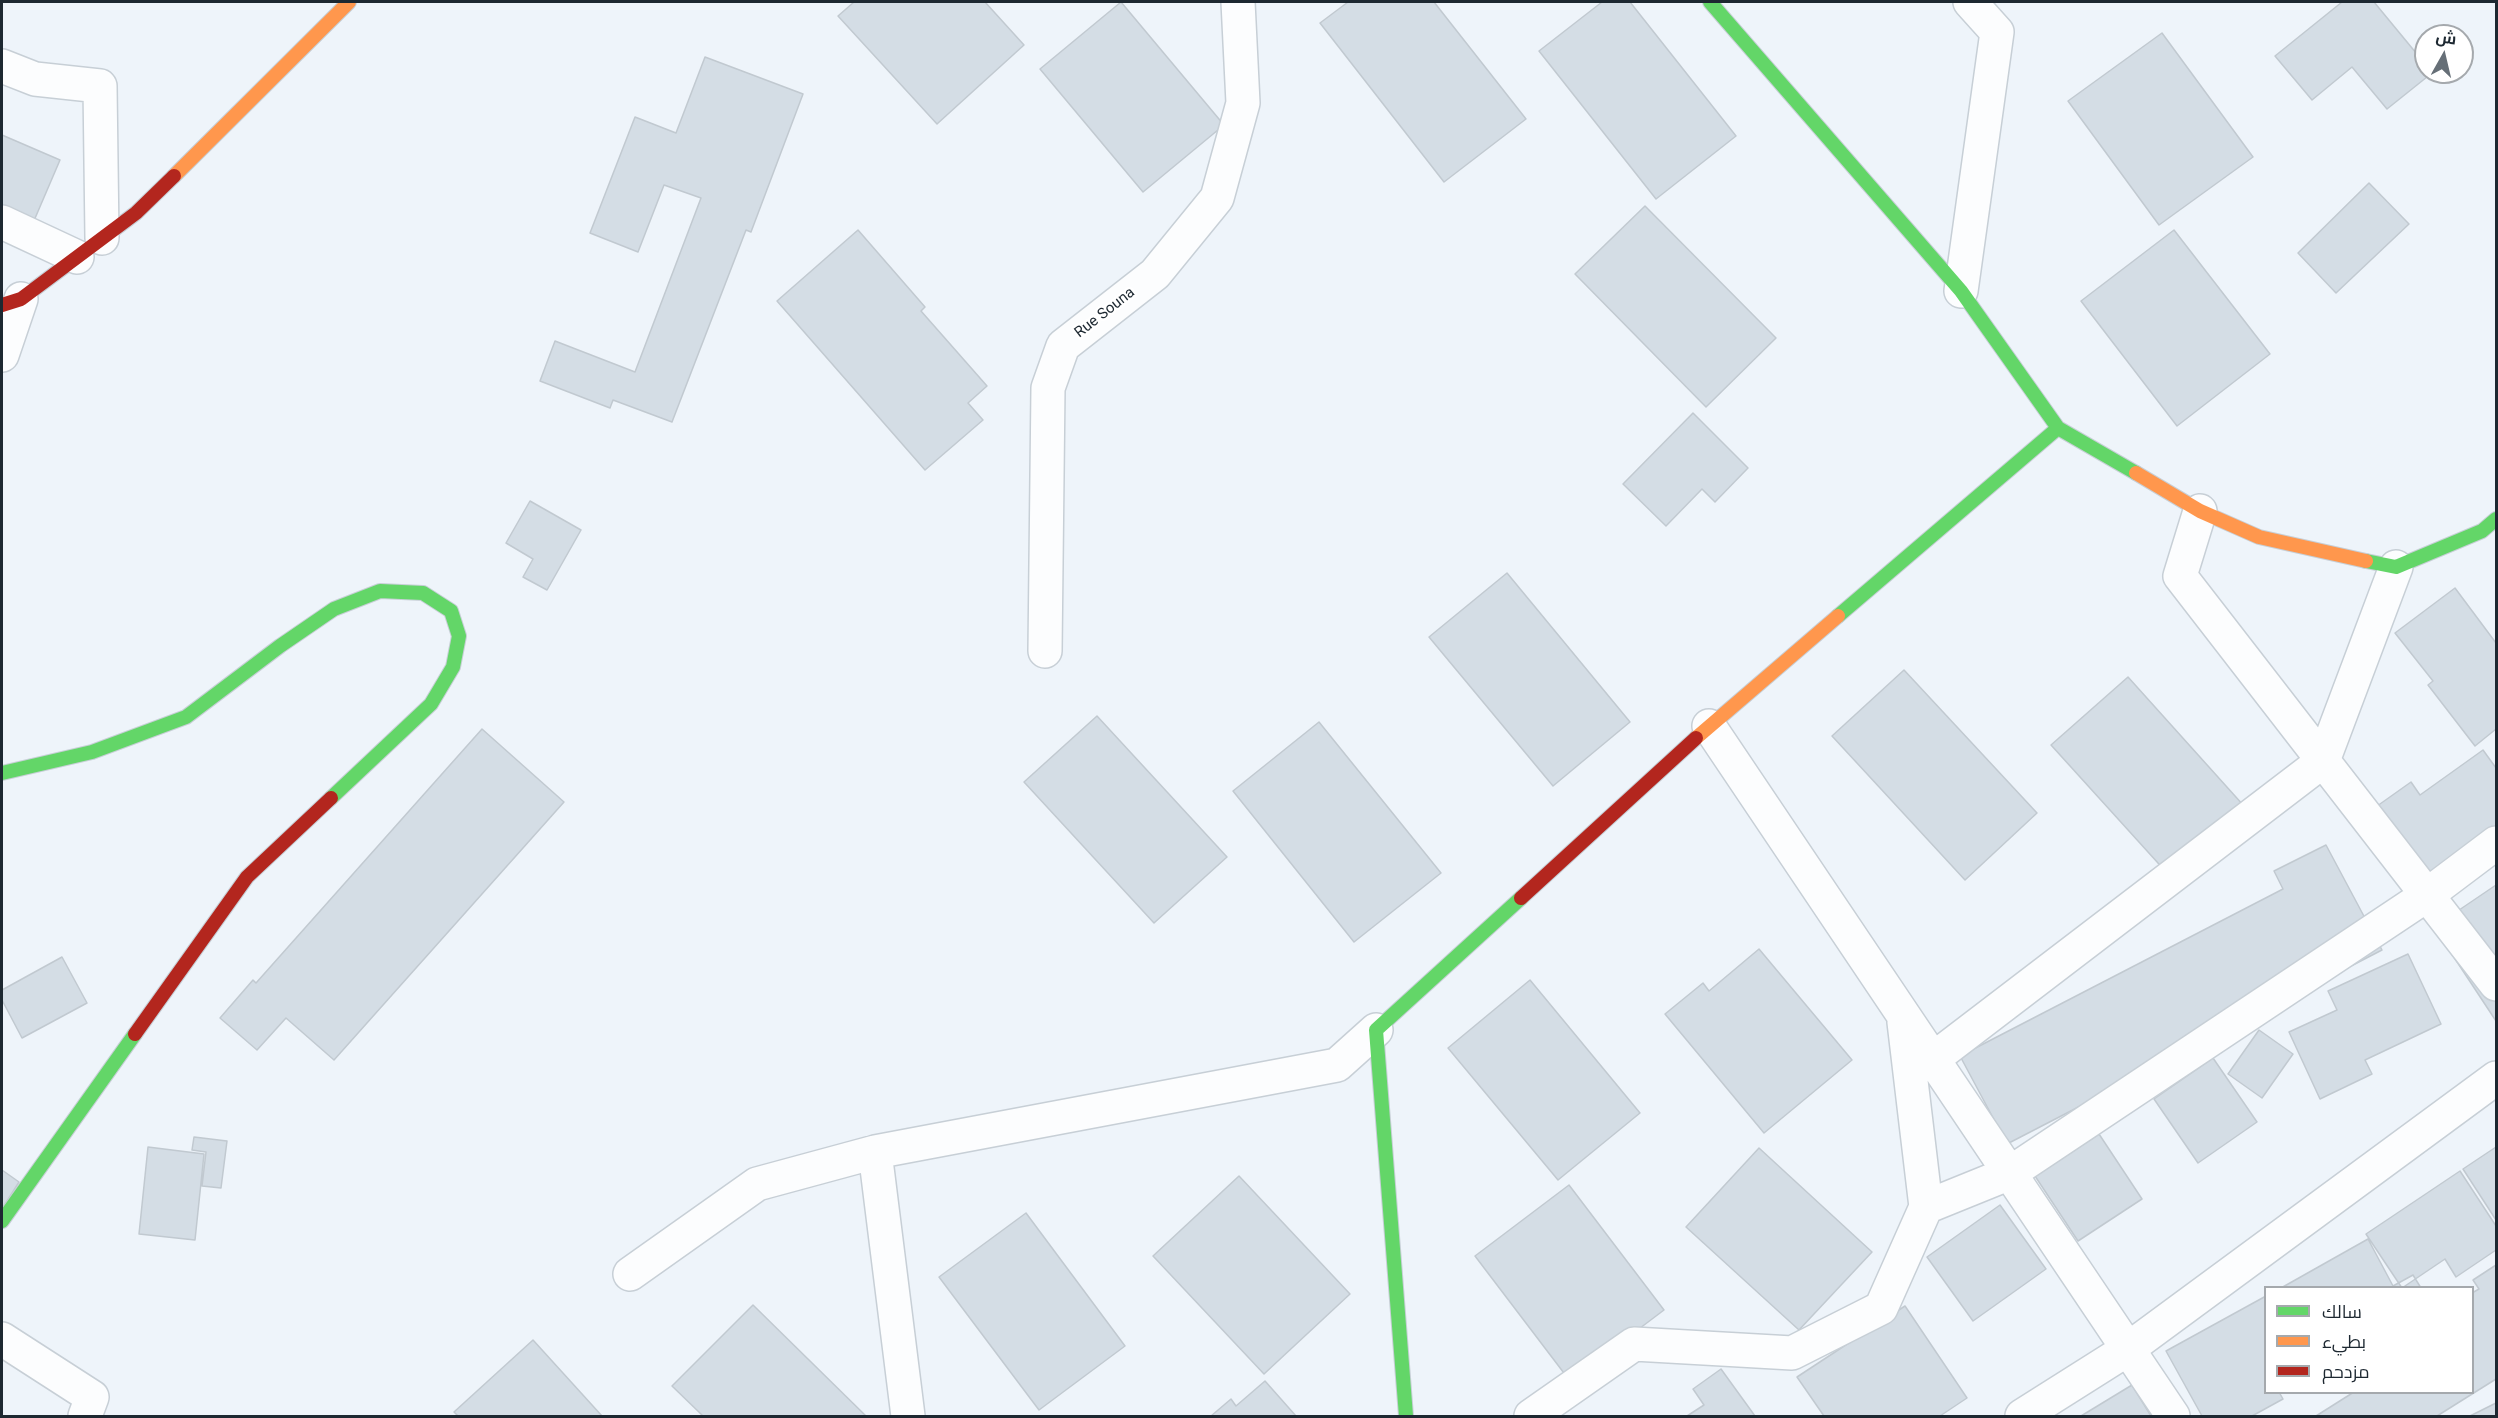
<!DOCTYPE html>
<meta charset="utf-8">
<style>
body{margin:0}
#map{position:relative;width:2498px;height:1418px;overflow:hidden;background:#eef4fa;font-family:Roboto,Cairo,sans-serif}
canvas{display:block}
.frame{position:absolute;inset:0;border:3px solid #1d2831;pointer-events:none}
.legend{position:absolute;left:2264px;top:1286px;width:210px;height:108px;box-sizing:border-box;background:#fff;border:2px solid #a5a9ad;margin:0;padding:8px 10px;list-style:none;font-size:18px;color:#1d2831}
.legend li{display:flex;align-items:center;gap:12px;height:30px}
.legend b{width:30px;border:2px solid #a5a9ad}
.north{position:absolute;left:2414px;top:24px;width:60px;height:60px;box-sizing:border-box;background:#fff;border:2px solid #a5a9ad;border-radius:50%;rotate:8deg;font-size:16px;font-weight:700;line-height:24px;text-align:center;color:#1d2831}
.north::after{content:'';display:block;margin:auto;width:21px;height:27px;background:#666f77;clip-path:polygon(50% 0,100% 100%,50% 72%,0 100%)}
</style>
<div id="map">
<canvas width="2498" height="1418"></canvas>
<div class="frame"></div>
<ul class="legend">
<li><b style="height:8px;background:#63d668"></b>سالك</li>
<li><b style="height:8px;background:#ff974d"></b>بطيء</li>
<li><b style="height:8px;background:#b3261e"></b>مزدحم</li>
</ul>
<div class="north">ش</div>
</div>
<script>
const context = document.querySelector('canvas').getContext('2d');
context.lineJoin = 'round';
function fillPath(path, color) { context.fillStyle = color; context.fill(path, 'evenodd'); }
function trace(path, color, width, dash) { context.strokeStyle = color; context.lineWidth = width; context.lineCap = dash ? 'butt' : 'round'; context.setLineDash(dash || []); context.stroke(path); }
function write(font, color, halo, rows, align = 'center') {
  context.font = font + ' Roboto,sans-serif'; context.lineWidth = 5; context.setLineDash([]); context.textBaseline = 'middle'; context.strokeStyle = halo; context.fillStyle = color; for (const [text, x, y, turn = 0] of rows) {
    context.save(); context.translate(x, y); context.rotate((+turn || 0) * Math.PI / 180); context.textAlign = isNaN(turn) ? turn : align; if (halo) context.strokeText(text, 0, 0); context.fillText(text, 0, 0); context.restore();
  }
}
const building = new Path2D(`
 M 854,2 L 985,2 L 1024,45 L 937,124 L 838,16 Z
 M 1121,2 L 1224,125 L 1143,192 L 1040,69 Z
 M 1348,2 L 1434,2 L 1526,119 L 1444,182 L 1320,23 Z
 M 1602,2 L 1630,2 L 1736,136 L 1656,199 L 1539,51 Z
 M 2342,2 L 2374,2 L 2426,65 L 2426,72 L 2432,73 L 2387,109 L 2352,67 L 2312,100 L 2275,56 Z
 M 2162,33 L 2253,157 L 2159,225 L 2068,101 Z
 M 705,57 L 803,94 L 751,232 L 746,230 L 672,422 L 613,400 L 610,408 L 540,381 L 555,341 L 635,372 L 701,198 L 664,185 L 638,252 L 590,233 L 635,117 L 676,133 Z
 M 2,135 L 60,160 L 33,223 L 2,209 Z
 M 2369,183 L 2409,224 L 2336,293 L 2298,253 Z
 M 1645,206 L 1776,338 L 1706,407 L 1575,274 Z
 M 858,230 L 925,307 L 921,311 L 987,386 L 968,403 L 983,420 L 925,470 L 777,301 Z
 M 2174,230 L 2270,354 L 2177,426 L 2081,301 Z
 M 1693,413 L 1748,468 L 1715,502 L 1702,489 L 1666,526 L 1623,484 Z
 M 530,501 L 581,530 L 547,590 L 523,577 L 533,559 L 506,543 Z
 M 1507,573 L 1630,722 L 1553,786 L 1429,637 Z
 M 2455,588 L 2496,643 L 2496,729 L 2475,746 L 2428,685 L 2433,681 L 2395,633 Z
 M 1904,670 L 2037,813 L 1965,880 L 1832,736 Z
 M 2128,677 L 2253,816 L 2177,884 L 2051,745 Z
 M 1097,716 L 1227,857 L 1154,923 L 1024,782 Z
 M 1319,722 L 1441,873 L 1354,942 L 1233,791 Z
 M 482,729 L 564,802 L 334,1060 L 286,1018 L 257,1050 L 220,1018 L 253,980 L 256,983 Z
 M 2483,750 L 2496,768 L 2496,852 L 2418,907 L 2356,821 L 2411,782 L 2420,795 Z
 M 2326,845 L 2382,950 L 2007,1144 L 1960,1056 L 2283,889 L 2274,871 Z
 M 2496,885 L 2496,1021 L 2434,927 Z
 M 1759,949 L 1852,1060 L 1764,1133 L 1665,1014 L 1703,983 L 1709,991 Z
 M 2408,954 L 2441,1024 L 2365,1060 L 2372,1074 L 2320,1099 L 2289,1032 L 2337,1010 L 2328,991 Z
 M 62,957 L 87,1003 L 22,1038 L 2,1000 L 2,990 Z
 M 1530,980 L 1640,1113 L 1558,1180 L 1448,1048 Z
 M 2259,1030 L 2293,1054 L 2262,1098 L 2228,1074 Z
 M 2213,1058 L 2257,1122 L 2198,1163 L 2154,1099 Z
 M 2099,1134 L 2142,1199 L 2078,1241 L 2035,1176 Z
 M 194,1137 L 227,1141 L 221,1188 L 202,1186 L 206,1152 L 192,1150 Z
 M 148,1147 L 204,1154 L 195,1240 L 139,1234 Z
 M 2496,1147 L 2496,1220 L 2463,1169 Z
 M 1759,1148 L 1872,1252 L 1799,1330 L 1686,1227 Z
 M 2,1170 L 19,1182 L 2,1209 Z
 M 2460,1171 L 2496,1226 L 2496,1250 L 2456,1277 L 2445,1259 L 2402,1288 L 2366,1234 Z
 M 1239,1176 L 1350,1294 L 1264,1374 L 1153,1256 Z
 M 1569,1185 L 1664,1310 L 1570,1381 L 1475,1256 Z
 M 2000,1205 L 2046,1269 L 1973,1321 L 1927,1257 Z
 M 1026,1213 L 1125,1346 L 1039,1410 L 939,1277 Z
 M 2368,1239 L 2393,1286 L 2413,1275 L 2421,1288 L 2281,1288 Z
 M 2496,1265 L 2496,1379 L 2437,1416 L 2316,1416 L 2354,1392 L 2472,1392 L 2472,1293 L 2479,1289 L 2473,1280 Z
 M 2266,1296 L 2266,1392 L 2279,1392 L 2283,1399 L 2252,1416 L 2202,1416 L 2166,1351 Z
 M 753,1305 L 866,1416 L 703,1416 L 672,1386 Z
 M 1905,1306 L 1967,1398 L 1940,1416 L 1824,1416 L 1797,1377 Z
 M 533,1340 L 602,1416 L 458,1416 L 454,1412 Z
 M 1721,1369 L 1755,1416 L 1687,1416 L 1704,1405 L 1693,1389 Z
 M 1265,1381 L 1296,1416 L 1211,1416 L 1231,1399 L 1236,1406 Z
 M 2132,1385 L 2151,1416 L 2081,1416 Z
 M 2496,1403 L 2496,1416 L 2470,1416 Z`);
const street = new Path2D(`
 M 2,66 L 35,79 L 100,86 L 102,238
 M 2,222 L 77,257
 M 1961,291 L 1997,32 L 1970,2
 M 2,355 L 21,299
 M 2200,511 L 2180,576 L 2496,984
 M 1045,651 L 1048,388 L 1063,346 L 1155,274 L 1217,198 L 1243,103 L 1238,2
 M 1709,726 L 2173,1416
 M 1933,1059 L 2323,761 L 2396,567
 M 875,1152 L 908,1416
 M 1926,1207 L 2010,1173 L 2427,895 L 2496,843
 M 630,1274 L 757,1184 L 875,1152 L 1337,1065 L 1376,1030
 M 2,1339 L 92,1397 L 85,1416
 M 1531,1416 L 1634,1344 L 1792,1353 L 1881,1308 L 1926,1207 L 1904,1022
 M 2022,1416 L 2128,1349 L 2496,1078`);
const fast = new Path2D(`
 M 1710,2 L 1961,291 L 2058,428 L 2136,473
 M 2366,561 L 2396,567 L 2482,531 L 2496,519
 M 1838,616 L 2058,428
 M 2,773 L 92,752 L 186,717 L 280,646 L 334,609 L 380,591 L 423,593 L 451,611 L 459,636 L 453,667 L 431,704 L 331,798
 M 2,1221 L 135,1034
 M 1406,1416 L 1376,1030 L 1521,898`);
const slow = new Path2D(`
 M 174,176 L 349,2
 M 2136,473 L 2200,511 L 2259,537 L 2366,561
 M 1696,738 L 1838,616`);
const jam = new Path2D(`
 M 2,305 L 21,299 L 136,213 L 174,176
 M 1521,898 L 1696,738
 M 135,1034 L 247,877 L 331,798`);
const streetNames = [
 ["Rue Souna",1105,313,-38]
];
fillPath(building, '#d4dde5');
trace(building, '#c1c9d0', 1.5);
trace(street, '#c7cfd6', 36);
trace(fast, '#c7cfd6', 16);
trace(slow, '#c7cfd6', 16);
trace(jam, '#c7cfd6', 16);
trace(street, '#fcfdfe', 33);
trace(fast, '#63d668', 14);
trace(slow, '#ff974d', 14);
trace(jam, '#b3261e', 14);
write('15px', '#1d2831', '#fff', streetNames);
</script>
